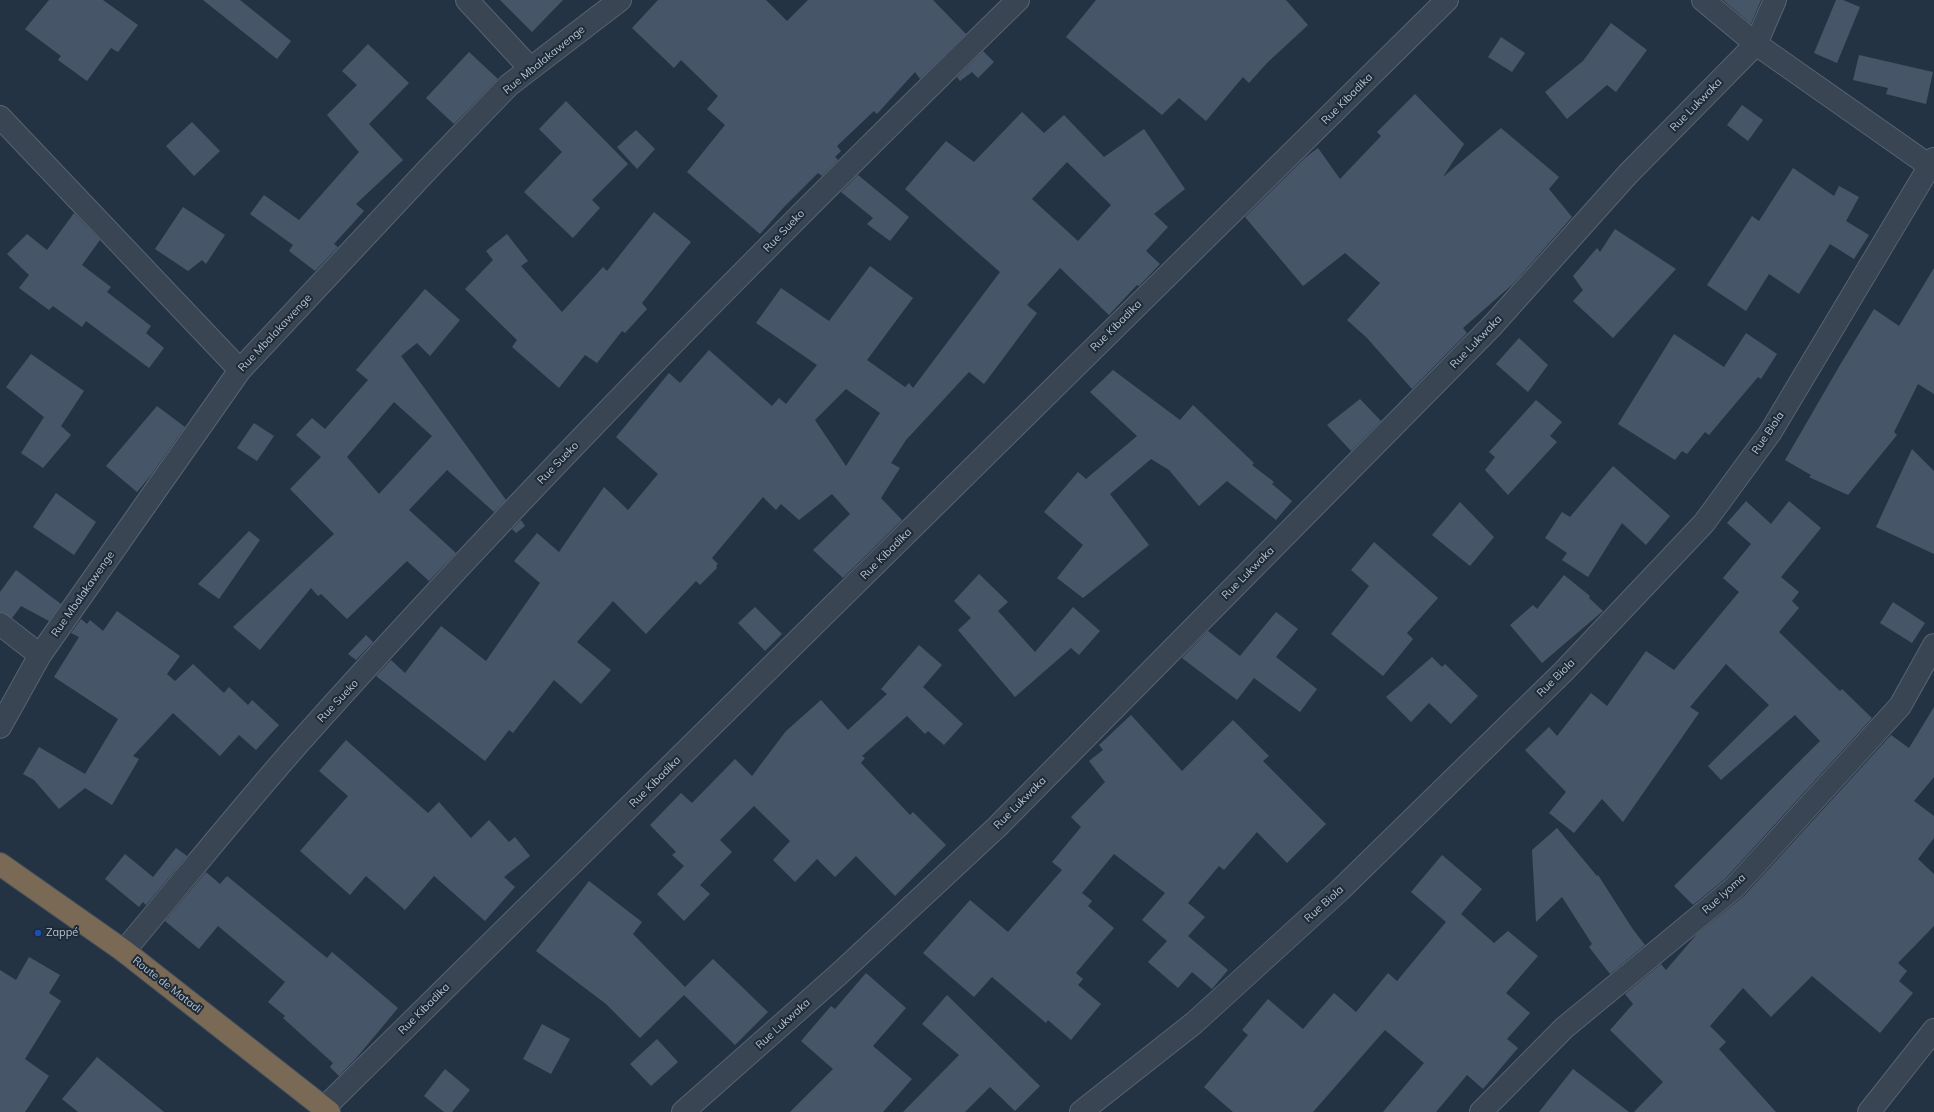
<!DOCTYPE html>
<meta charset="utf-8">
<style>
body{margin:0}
canvas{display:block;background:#243344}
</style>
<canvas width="1934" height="1112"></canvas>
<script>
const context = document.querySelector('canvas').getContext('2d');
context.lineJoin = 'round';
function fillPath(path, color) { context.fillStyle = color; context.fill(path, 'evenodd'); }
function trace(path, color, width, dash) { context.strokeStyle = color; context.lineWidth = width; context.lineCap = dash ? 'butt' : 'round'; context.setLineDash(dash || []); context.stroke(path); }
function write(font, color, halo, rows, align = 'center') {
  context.font = font + ' Mulish,sans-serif'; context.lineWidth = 4; context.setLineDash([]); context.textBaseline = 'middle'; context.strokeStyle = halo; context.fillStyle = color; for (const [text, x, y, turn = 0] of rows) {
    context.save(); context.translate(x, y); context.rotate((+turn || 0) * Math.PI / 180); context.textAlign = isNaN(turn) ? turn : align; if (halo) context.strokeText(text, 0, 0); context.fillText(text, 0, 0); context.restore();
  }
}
const building = new Path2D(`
 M 49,0 L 103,0 L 138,25 L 118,52 L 111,48 L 87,81 L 58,60 L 61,56 L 25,29 Z
 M 203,0 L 240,0 L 291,41 L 277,59 Z
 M 500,0 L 563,0 L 532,32 Z
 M 658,0 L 766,0 L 787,21 L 808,0 L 933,0 L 966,34 L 920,79 L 915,72 L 877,114 L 874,111 L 837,146 L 841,151 L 835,157 L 838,160 L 822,176 L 818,173 L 784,207 L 760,234 L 687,172 L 725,125 L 707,109 L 718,96 L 681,60 L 674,68 L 632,28 Z
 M 1096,0 L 1286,0 L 1308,25 L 1267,63 L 1249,83 L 1243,77 L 1206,121 L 1179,98 L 1162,115 L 1066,37 Z
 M 1723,0 L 1761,0 L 1751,24 Z
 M 1836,0 L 1843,0 L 1860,7 L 1837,63 L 1814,53 Z
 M 1611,23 L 1647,50 L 1616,92 L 1607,85 L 1567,119 L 1545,92 L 1583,61 Z
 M 1501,37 L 1525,53 L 1512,72 L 1488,57 Z
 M 368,44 L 409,83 L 369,124 L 403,160 L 356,204 L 364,211 L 334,244 L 338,247 L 315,271 L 289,251 L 293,245 L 250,214 L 264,195 L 299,220 L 359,152 L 327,115 L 357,85 L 342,71 Z
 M 983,51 L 994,62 L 978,78 L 972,72 L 960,81 L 957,77 Z
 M 469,52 L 498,79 L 454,124 L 426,98 Z
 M 1859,55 L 1933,72 L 1926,104 L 1886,94 L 1888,88 L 1853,80 Z
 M 1415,94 L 1464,144 L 1443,177 L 1501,128 L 1559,177 L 1549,189 L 1572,217 L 1513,284 L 1463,328 L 1467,333 L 1412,389 L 1367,338 L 1347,320 L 1380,283 L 1345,253 L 1303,286 L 1245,217 L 1306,157 L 1318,148 L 1340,179 L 1381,136 L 1377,132 Z
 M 566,101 L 628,164 L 592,200 L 600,208 L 573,238 L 524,192 L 562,152 L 539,129 Z
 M 1742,105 L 1763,120 L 1748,141 L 1727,125 Z
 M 1022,112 L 1044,133 L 1064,115 L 1104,157 L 1144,129 L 1185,189 L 1154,214 L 1168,227 L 1146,251 L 1160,264 L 1139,286 L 1137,285 L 1109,315 L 1060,268 L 1027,305 L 1037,313 L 984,384 L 969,372 L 906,440 L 891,463 L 900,468 L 881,498 L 902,520 L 843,578 L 813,550 L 850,514 L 832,494 L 799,520 L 781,504 L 776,510 L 763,497 L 712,558 L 718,564 L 716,566 L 717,568 L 700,585 L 696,581 L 646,634 L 613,601 L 577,642 L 611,670 L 581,704 L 554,680 L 513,733 L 509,730 L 485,761 L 376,676 L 391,660 L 405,673 L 441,626 L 486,661 L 540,583 L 514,561 L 537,533 L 559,552 L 604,487 L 628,510 L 658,474 L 616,437 L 669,373 L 680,383 L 709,350 L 772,406 L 779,398 L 786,404 L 817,365 L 756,323 L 781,288 L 829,321 L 870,266 L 913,298 L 867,360 L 905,387 L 909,383 L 913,388 L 1000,272 L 905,189 L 946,141 L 974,162 ZM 1067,162 L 1111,205 L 1078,241 L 1032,199 ZM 846,389 L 880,413 L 846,466 L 815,420 Z
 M 192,122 L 220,151 L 194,176 L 166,146 Z
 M 636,130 L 655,149 L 637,169 L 617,147 Z
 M 1793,168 L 1834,196 L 1839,186 L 1859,197 L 1846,221 L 1869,235 L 1854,259 L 1830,244 L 1799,294 L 1769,274 L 1746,311 L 1707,285 L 1752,216 L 1759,221 Z
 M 858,175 L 909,217 L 890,241 L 867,224 L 873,218 L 841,192 Z
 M 183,207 L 225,235 L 206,264 L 202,260 L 188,271 L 155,249 Z
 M 654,212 L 691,242 L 642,303 L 647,309 L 625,333 L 622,331 L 597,363 L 585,355 L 559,388 L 512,347 L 517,340 L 465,289 L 493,260 L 486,251 L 507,234 L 528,261 L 521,266 L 562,312 L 603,267 L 607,271 Z
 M 74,213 L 100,240 L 82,265 L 111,287 L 107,292 L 151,326 L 146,333 L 164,348 L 149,368 L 86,321 L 82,327 L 53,306 L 49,310 L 19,288 L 29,275 L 7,254 L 27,234 L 47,250 Z
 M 1615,229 L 1676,269 L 1613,338 L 1573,301 L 1583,290 L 1573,276 L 1597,248 L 1600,252 Z
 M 1934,268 L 1934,394 L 1918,384 L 1894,432 L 1897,435 L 1848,495 L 1809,477 L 1811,475 L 1785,460 L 1840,365 L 1874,309 L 1899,326 Z
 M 425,289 L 460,320 L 430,356 L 417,343 L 401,356 L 506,500 L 494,512 L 447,470 L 409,510 L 456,553 L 429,581 L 407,561 L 347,619 L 321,594 L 318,596 L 311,588 L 260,650 L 233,627 L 334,534 L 290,489 L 321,457 L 296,435 L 312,418 L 325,429 L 368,380 L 356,370 ZM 394,402 L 432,436 L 379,494 L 347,457 Z
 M 1746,333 L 1777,354 L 1761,379 L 1758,377 L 1709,435 L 1705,432 L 1687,454 L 1682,451 L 1675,460 L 1618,424 L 1674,334 L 1724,367 Z
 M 1519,338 L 1548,365 L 1528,392 L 1496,364 Z
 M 31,354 L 84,391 L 61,426 L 71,435 L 43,468 L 21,453 L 44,417 L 6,387 Z
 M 1113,370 L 1180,420 L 1193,405 L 1254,463 L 1252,465 L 1274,482 L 1272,484 L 1292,501 L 1276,520 L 1227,481 L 1199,506 L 1169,470 L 1151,459 L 1110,494 L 1149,545 L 1083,598 L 1057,578 L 1083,545 L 1044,512 L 1078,472 L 1086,479 L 1137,436 L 1090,392 Z
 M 1360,399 L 1381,421 L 1351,451 L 1327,425 Z
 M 1536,400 L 1562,422 L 1550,436 L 1557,442 L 1508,495 L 1485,470 L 1495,457 L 1489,452 Z
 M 157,406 L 185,427 L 151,475 L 137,492 L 106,466 Z
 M 254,423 L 274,436 L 257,461 L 237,448 Z
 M 1912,449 L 1934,471 L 1934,554 L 1876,527 Z
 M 1613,466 L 1670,516 L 1646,545 L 1622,523 L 1588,577 L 1562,560 L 1567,553 L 1545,538 L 1562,512 L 1570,517 Z
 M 56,493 L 96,522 L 74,555 L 33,527 Z
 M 1746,501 L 1771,524 L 1789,501 L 1821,528 L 1781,577 L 1799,592 L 1792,601 L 1799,608 L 1779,632 L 1840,691 L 1842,689 L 1872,718 L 1726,878 L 1693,905 L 1674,886 L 1820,741 L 1795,715 L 1721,780 L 1708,766 L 1769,705 L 1726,664 L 1690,707 L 1699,713 L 1623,822 L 1602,799 L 1574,833 L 1549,813 L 1566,792 L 1525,750 L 1549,727 L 1557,736 L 1591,693 L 1607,706 L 1646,651 L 1674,670 L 1739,592 L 1723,578 L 1751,544 L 1727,523 Z
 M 1460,502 L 1494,537 L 1470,566 L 1432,535 Z
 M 521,520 L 525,526 L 516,533 L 512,529 Z
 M 249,531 L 260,540 L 219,599 L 198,584 Z
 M 1374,542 L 1438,598 L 1407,633 L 1413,639 L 1383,676 L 1331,634 L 1369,586 L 1351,570 Z
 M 16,570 L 61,604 L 49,621 L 21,606 L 12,618 L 0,612 L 0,592 Z
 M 979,574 L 1008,602 L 998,611 L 1035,652 L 1073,607 L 1100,631 L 1079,655 L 1071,648 L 1015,697 L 958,630 L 971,618 L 954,601 Z
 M 1564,575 L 1590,596 L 1589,598 L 1603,611 L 1542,663 L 1510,625 L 1533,605 L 1537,609 Z
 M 1893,602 L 1925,623 L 1912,643 L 1880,623 Z
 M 755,607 L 782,634 L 765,651 L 738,623 Z
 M 117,611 L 180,656 L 167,674 L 175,681 L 193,664 L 224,693 L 229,687 L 248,705 L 252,700 L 279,725 L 256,750 L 239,735 L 220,756 L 173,713 L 133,756 L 139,759 L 112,805 L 85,788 L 59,809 L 34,780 L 23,774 L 39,747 L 85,774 L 118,719 L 54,677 L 79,637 L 71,633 L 81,619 L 87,624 L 90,620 L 103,631 Z
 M 1276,612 L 1298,629 L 1276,657 L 1317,689 L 1300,712 L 1254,678 L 1237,700 L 1182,658 L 1208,631 L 1240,656 Z
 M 366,635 L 373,642 L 356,660 L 348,654 Z
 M 919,645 L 942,665 L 923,687 L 963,724 L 944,745 L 928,731 L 925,734 L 907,716 L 862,756 L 865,758 L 861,763 L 910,815 L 913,812 L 946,845 L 895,896 L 856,856 L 835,877 L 817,859 L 795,882 L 773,860 L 790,841 L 754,806 L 720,840 L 732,852 L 700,885 L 710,894 L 684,921 L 657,894 L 684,866 L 672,855 L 676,852 L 650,825 L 681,793 L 692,803 L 735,759 L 752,776 L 786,731 L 821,700 L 848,730 L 887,694 L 881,689 Z
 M 1432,657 L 1442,667 L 1445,664 L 1478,696 L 1451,724 L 1429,703 L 1411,722 L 1386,697 Z
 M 1934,707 L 1934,777 L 1914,801 L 1934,816 L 1934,838 L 1918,859 L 1934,874 L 1934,926 L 1898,963 L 1907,971 L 1899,981 L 1913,993 L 1880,1033 L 1812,976 L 1771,1017 L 1743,988 L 1710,1026 L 1726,1042 L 1719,1049 L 1776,1112 L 1634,1112 L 1663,1082 L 1610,1030 L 1633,1004 L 1625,994 L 1661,964 L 1666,970 L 1697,934 L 1744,896 L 1891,735 L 1909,748 Z
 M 1131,715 L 1182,771 L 1233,720 L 1269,756 L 1263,761 L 1326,824 L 1287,863 L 1257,832 L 1224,870 L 1219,866 L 1188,903 L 1205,917 L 1188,936 L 1228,970 L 1212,989 L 1192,972 L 1178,988 L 1148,962 L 1167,941 L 1142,920 L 1165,893 L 1114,854 L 1082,893 L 1092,901 L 1088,906 L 1114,928 L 1076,973 L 1083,979 L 1078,985 L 1101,1004 L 1071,1040 L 1048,1020 L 1046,1023 L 992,977 L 974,997 L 923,953 L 970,900 L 1008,932 L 1062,870 L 1052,862 L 1081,827 L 1071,817 L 1105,782 L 1089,761 L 1103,750 L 1099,745 Z
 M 346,740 L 428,813 L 439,802 L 471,838 L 489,820 L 509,842 L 515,837 L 530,856 L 504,877 L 515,887 L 485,921 L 434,876 L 405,910 L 366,876 L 350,895 L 300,851 L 348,796 L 319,771 Z
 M 1557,828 L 1597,876 L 1598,875 L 1632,928 L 1645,945 L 1610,974 L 1589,947 L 1592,944 L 1562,897 L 1536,922 L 1532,850 Z
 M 176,848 L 187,856 L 146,905 L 143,902 L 139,907 L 105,879 L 125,854 L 153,877 Z
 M 1442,855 L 1482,889 L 1461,914 L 1494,943 L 1508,931 L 1538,956 L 1506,993 L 1530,1013 L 1507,1039 L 1518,1048 L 1483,1089 L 1467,1075 L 1436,1112 L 1383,1112 L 1424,1063 L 1385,1030 L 1313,1112 L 1233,1112 L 1204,1087 L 1248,1035 L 1242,1030 L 1268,999 L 1303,1029 L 1334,993 L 1356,1012 L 1388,973 L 1397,981 L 1446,922 L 1411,892 Z
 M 206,872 L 220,884 L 227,876 L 327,958 L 332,952 L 398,1008 L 358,1056 L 339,1076 L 330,1067 L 333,1063 L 283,1018 L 285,1016 L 268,1002 L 285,982 L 218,926 L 199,949 L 165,921 Z
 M 589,881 L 642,922 L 633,934 L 685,987 L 713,959 L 768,1012 L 735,1045 L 684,995 L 640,1038 L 606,1004 L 536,951 Z
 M 29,957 L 60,975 L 49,993 L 61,1001 L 25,1059 L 49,1076 L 25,1112 L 0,1112 L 0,970 L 16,980 Z
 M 866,973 L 906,1008 L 873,1046 L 912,1079 L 883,1112 L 790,1112 L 833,1069 L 801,1041 L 831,1006 L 835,1009 Z
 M 947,995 L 1040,1086 L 1015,1111 L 990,1087 L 965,1112 L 903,1112 L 959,1055 L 922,1024 Z
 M 542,1024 L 570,1039 L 551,1074 L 523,1059 Z
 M 657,1039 L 678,1062 L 651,1086 L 630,1064 Z
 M 97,1057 L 164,1112 L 78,1112 L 62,1099 Z
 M 445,1069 L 470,1090 L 452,1112 L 444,1112 L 424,1096 Z
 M 1573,1069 L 1629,1112 L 1539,1112 Z`);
const street = new Path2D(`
 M 467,0 L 530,68
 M 1703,0 L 1756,44 L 1934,169
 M 0,117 L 240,370
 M 0,624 L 40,655
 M 0,727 L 40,655 L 240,370 L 429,168 L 509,85 L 620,0
 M 124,951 C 182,882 238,812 297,745 C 527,487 771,241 1018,0
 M 324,1108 L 1447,0
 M 683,1112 L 839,974 L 997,827 L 1492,326 L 1628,174 L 1756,44 L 1775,0
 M 1081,1112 L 1194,1023 L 1340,890 L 1564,671 L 1704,523 L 1770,433 L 1934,159
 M 1481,1112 L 1564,1028 L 1735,887 L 1900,706 L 1934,645
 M 1869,1112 L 1934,1030`);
const highway = new Path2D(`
 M 0,864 L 124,951 L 329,1112`);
const markers = [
 [38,933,4,"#1a4fb4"]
];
const streetNames = [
 ["Rue Mbalakawenge",544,60,-39],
 ["Rue Kibadika",1347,99,-45],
 ["Rue Lukwaka",1696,105,-46],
 ["Rue Sueko",784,231,-46],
 ["Rue Kibadika",1116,326,-45],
 ["Rue Mbalakawenge",275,333,-47],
 ["Rue Lukwaka",1476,342,-46],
 ["Rue Biola",1768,433,-56],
 ["Rue Sueko",558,463,-46],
 ["Rue Kibadika",886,554,-45],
 ["Rue Lukwaka",1248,573,-45],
 ["Rue Mbalakawenge",83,594,-55],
 ["Rue Biola",1556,678,-45],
 ["Rue Sueko",338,701,-47],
 ["Rue Kibadika",655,782,-45],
 ["Rue Lukwaka",1020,803,-45],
 ["Rue Iyoma",1724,894,-42],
 ["Rue Biola",1324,904,-42],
 ["Route de Matadi",167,985,38],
 ["Rue Kibadika",424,1009,-45],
 ["Rue Lukwaka",783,1024,-42]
];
const poiNames = [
 ["Zappé",46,933]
];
fillPath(building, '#465568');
trace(street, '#576370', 24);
trace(highway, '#43505d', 24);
trace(street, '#394553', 22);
trace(highway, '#7a6a55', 22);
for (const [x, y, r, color] of markers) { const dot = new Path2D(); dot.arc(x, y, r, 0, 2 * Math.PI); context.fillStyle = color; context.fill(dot); trace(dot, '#1d2a38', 1.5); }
write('11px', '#b6c0cd', '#1d2a38', streetNames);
write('11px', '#b6c0cd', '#1d2a38', poiNames, 'left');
</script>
